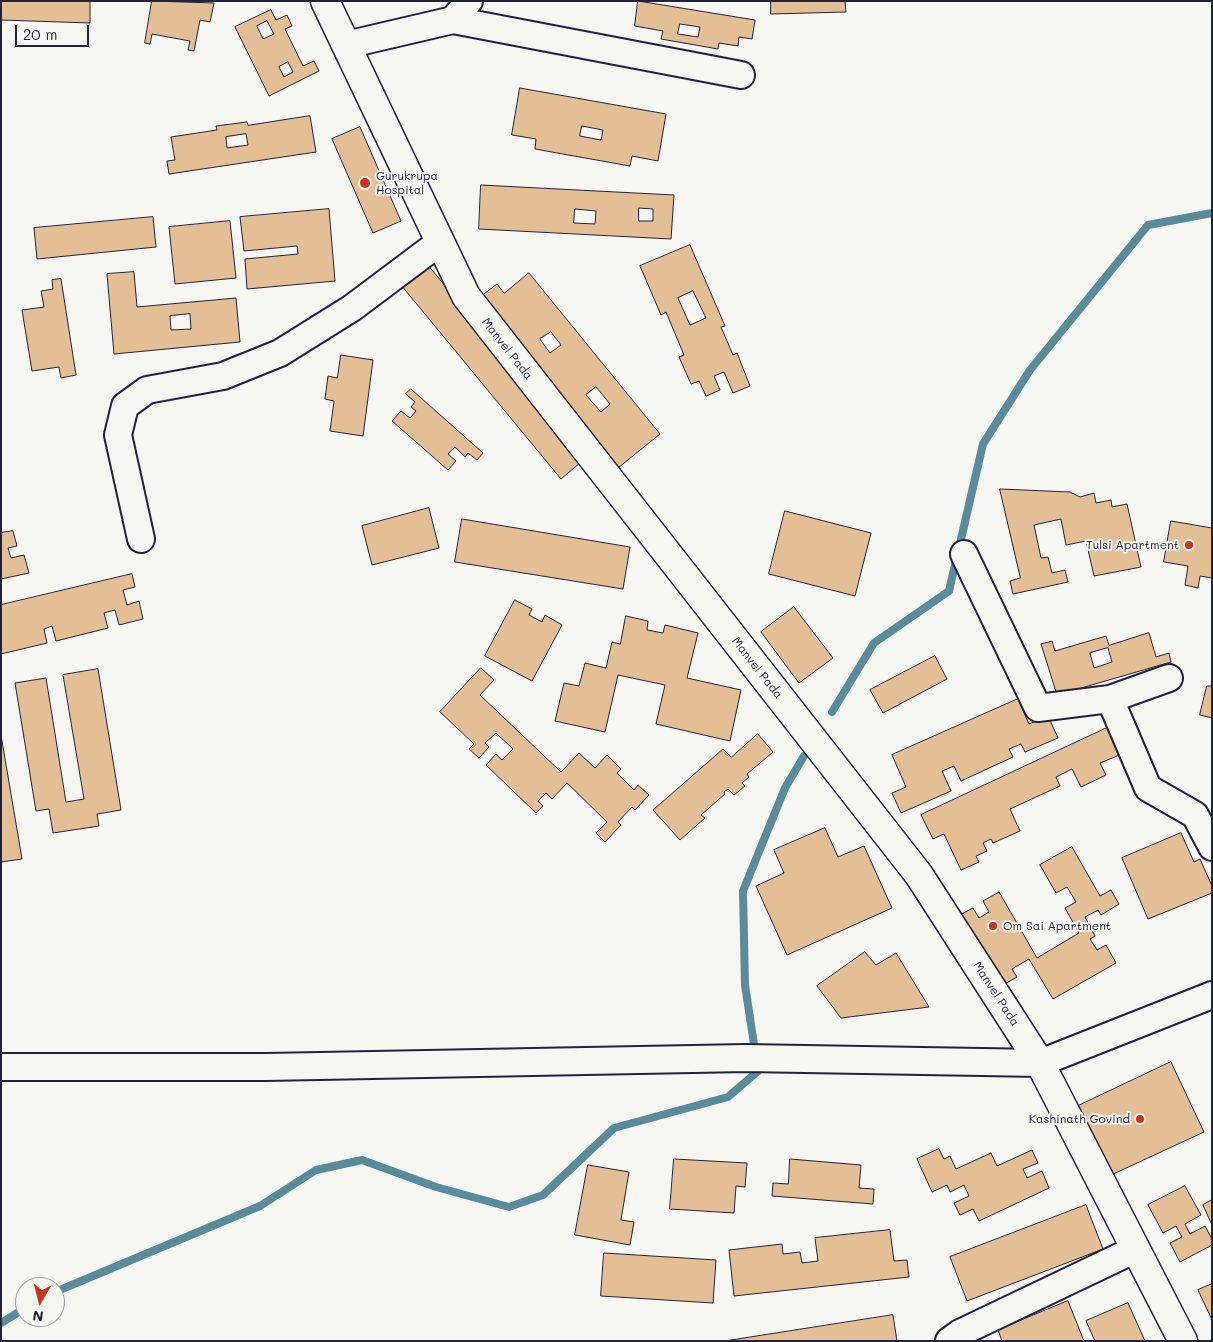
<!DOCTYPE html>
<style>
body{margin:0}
#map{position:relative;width:1213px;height:1342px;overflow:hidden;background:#f6f6f2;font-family:Mali,sans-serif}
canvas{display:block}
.frame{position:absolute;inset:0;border:2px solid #22223b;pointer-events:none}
.north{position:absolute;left:15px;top:1277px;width:50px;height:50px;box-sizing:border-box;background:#f6f6f2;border:1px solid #a1a1a9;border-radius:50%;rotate:188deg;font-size:14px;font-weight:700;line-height:20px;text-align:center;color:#22223b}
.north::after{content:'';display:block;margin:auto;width:18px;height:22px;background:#c8321e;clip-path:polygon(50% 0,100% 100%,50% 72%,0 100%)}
.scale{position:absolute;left:15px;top:25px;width:74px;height:22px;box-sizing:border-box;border:2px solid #22223b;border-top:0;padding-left:6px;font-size:15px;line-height:18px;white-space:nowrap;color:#22223b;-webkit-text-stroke:4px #f6f6f2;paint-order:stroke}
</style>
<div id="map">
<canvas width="1213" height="1342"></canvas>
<div class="frame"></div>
<div class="north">N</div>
<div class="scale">20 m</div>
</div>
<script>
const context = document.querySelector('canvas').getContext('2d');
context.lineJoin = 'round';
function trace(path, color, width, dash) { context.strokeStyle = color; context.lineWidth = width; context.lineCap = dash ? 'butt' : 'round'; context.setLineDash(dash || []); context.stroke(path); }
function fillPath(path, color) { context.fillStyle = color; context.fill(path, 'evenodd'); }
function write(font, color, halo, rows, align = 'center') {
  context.font = font + ' Mali,sans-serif'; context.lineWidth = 4; context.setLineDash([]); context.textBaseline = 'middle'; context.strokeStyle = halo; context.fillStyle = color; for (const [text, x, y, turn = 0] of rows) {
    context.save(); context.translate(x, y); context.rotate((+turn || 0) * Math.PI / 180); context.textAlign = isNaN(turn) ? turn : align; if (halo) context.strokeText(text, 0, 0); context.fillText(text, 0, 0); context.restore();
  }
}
const stream = new Path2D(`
 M 832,712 L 874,643 L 949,591 L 983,444 L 1030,370 L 1148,225 L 1212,213
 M 55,1292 L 260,1206 L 316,1170 L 362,1160 L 436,1187 L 509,1207 L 543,1195 L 614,1128 L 728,1097 L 758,1071 L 745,985 L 743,891 L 785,788 L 804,756
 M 1,1323 L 25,1308`);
const building = new Path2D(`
 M 1,1 L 90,1 L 90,23 L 1,20 Z
 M 152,1 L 214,3 L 210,22 L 200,20 L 194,51 L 188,50 L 190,41 L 152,34 L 150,44 L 145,43 Z
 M 638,1 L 755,20 L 752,39 L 739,37 L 738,46 L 719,43 L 718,49 L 661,39 L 663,31 L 635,26 ZM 680,24 L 700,27 L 698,37 L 678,34 Z
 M 771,1 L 845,1 L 846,12 L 771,14 Z
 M 271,10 L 276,20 L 287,15 L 292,26 L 285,29 L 303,66 L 314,61 L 319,71 L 269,96 L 235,27 ZM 267,21 L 274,34 L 263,39 L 257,26 ZM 288,62 L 293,72 L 284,77 L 279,67 Z
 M 520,88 L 666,114 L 658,161 L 632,156 L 630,166 L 535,149 L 536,139 L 512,135 ZM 582,126 L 603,130 L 601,140 L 580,136 Z
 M 310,116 L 316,152 L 169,174 L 167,161 L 175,160 L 171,137 L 217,130 L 216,126 L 247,122 L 248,125 ZM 246,134 L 248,145 L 227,148 L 226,137 Z
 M 360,127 L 401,221 L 373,233 L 332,139 Z
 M 481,185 L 674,195 L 671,239 L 479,229 ZM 639,208 L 653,209 L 653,221 L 639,221 ZM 575,209 L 596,211 L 595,224 L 574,223 Z
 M 329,209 L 335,281 L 247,289 L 245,259 L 298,254 L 297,246 L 244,251 L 240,217 Z
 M 153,217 L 156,247 L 37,259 L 34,228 Z
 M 230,221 L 236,278 L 175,284 L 169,227 Z
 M 690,245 L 725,326 L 721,327 L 733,355 L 737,353 L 750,386 L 733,393 L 724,372 L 714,376 L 720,390 L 706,396 L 699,381 L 691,384 L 679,357 L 684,355 L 666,312 L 661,315 L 640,266 ZM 693,291 L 706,318 L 690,325 L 678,298 Z
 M 427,264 L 587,457 L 561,479 L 401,285 Z
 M 134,272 L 137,307 L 236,298 L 240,342 L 114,354 L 107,274 ZM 190,314 L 191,329 L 171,330 L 170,316 Z
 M 529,273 L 660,434 L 618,468 L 605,451 L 601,455 L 593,445 L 598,441 L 480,297 L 497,284 L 504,293 ZM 551,332 L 561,345 L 550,353 L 540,339 ZM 596,387 L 610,404 L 601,412 L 586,395 Z
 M 61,279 L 76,375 L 61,378 L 59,367 L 32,371 L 22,310 L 44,307 L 41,291 L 53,289 L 52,280 Z
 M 341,355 L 373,360 L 363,436 L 330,431 L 334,401 L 325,399 L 328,376 L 337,378 Z
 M 411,389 L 483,453 L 477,460 L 468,453 L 465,457 L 455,447 L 448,454 L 456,461 L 448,470 L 392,421 L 401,411 L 410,418 L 416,411 L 411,407 L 415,402 L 406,394 Z
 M 1000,489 L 1070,492 L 1080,497 L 1094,493 L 1096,503 L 1111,500 L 1112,507 L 1127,504 L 1141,567 L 1094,576 L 1086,541 L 1066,545 L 1061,519 L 1034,525 L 1041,558 L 1048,557 L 1052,573 L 1065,570 L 1068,582 L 1013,594 L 1010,581 L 1020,578 Z
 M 429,508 L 439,548 L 372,565 L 362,526 Z
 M 785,511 L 871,533 L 855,596 L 769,574 Z
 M 462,519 L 630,547 L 623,589 L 455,562 Z
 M 1171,521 L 1212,528 L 1212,578 L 1200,576 L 1198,588 L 1185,585 L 1188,566 L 1164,562 Z
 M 13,531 L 17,546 L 8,548 L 11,558 L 24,555 L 29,573 L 1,579 L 1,533 Z
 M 132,574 L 135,587 L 123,590 L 127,605 L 139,601 L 143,619 L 119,625 L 115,610 L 104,613 L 108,628 L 56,641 L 52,626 L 44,629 L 47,643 L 1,654 L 1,605 Z
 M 515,600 L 532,609 L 529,615 L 542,622 L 545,615 L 562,625 L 532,681 L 485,656 Z
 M 794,607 L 833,658 L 799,683 L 761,632 Z
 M 626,616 L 648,621 L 647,630 L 663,633 L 665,625 L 698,633 L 687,678 L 741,690 L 730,741 L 656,724 L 665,685 L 618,675 L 605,732 L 555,721 L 564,683 L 579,686 L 585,663 L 606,668 L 612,642 L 620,644 Z
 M 1149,633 L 1156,657 L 1169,653 L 1171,662 L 1057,695 L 1041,644 L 1052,641 L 1055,651 L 1106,636 L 1109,645 ZM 1108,648 L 1112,662 L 1094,668 L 1090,653 Z
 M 935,656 L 947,679 L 883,713 L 870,690 Z
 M 481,668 L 494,680 L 480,695 L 561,772 L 579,753 L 595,768 L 607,755 L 621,769 L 617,773 L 634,790 L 638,785 L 649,795 L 635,810 L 632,807 L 618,822 L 621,825 L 605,842 L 596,833 L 607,822 L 567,783 L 552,799 L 546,793 L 538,801 L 543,806 L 536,813 L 486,765 L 496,754 L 502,760 L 513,749 L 496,733 L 485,743 L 489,747 L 479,758 L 469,749 L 474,744 L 440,712 Z
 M 98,669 L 121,810 L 97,814 L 99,826 L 53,833 L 49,809 L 36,811 L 15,683 L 46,678 L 66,802 L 84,799 L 63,675 Z
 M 1207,686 L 1212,686 L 1212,718 L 1200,715 Z
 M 1018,699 L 1029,724 L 1048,716 L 1058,738 L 1025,752 L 1021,744 L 1009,749 L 1013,757 L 961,781 L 954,766 L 942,771 L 951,791 L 901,813 L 892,793 L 906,787 L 892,755 Z
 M 1109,727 L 1122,754 L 1100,763 L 1106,775 L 1081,787 L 1072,769 L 1056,777 L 1060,786 L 1010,809 L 1020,831 L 993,843 L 991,839 L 983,843 L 987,851 L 976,856 L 979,862 L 961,870 L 944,834 L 933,839 L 921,815 Z
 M 758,734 L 773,752 L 747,774 L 749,777 L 742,783 L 745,786 L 734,795 L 728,789 L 724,792 L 725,794 L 701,815 L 705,818 L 680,840 L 653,810 L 723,749 L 731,757 Z
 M 1,735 L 22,859 L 1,862 Z
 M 825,828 L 838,857 L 864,846 L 892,908 L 787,955 L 756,886 L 784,873 L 774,850 Z
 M 1181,833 L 1194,862 L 1200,859 L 1212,886 L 1212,893 L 1148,919 L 1122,858 Z
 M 1072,847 L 1100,896 L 1111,890 L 1119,904 L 1101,915 L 1098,910 L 1085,917 L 1095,936 L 1090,939 L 1097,950 L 1106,945 L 1116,963 L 1053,999 L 1029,959 L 1012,969 L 1017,977 L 1001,986 L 960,915 L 973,908 L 979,918 L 989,912 L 983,901 L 999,892 L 1037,958 L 1079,933 L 1065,908 L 1076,902 L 1067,887 L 1056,893 L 1040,865 Z
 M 865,952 L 876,965 L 896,953 L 929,1007 L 841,1018 L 817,986 Z
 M 1171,1062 L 1204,1132 L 1109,1176 L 1076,1107 Z
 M 939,1149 L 944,1159 L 950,1156 L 956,1169 L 991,1153 L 997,1166 L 1032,1150 L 1038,1163 L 1023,1169 L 1027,1178 L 1042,1171 L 1049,1188 L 979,1221 L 973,1209 L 960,1215 L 954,1203 L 969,1196 L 964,1185 L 950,1192 L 947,1185 L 932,1192 L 917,1159 Z
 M 674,1159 L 747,1163 L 745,1187 L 736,1186 L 734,1213 L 670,1209 Z
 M 790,1159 L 861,1165 L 859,1188 L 874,1189 L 873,1204 L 772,1196 L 773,1183 L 788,1184 Z
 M 588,1165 L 629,1172 L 621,1220 L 634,1222 L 630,1245 L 575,1235 Z
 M 1185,1186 L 1201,1215 L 1185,1224 L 1190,1234 L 1205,1226 L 1212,1239 L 1212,1245 L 1180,1262 L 1170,1243 L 1182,1237 L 1176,1226 L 1163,1233 L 1148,1205 Z
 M 1212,1200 L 1212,1225 L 1203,1205 Z
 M 1086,1205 L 1103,1249 L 967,1301 L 950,1257 Z
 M 890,1230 L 894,1261 L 907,1260 L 909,1277 L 734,1296 L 729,1250 L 782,1244 L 783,1254 L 800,1252 L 802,1263 L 818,1261 L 815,1238 Z
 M 604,1253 L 716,1260 L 713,1303 L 601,1296 Z
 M 1212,1284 L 1212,1320 L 1198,1290 Z
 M 1068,1301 L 1084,1341 L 1002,1341 L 998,1330 Z
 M 1128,1303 L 1145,1341 L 1095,1341 L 1086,1321 Z
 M 893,1315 L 897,1341 L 725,1341 Z`);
const minor = new Path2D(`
 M 453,20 L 741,75
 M 346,45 L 453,20 L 469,1
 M 141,539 L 118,435 L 125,406 L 147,390 L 223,376 L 280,353 L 352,308 L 440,242
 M 964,554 L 1038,708 L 1110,699 L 1148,788 L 1195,815 L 1212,847
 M 1110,699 L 1169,678
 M 1,1067 L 266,1067 L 746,1058 L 1040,1063 L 1212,995
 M 949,1341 L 960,1333 L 1136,1249`);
const major = new Path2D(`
 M 325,1 L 466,296 L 919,875 L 1040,1063 L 1183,1341`);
const markers = [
 [365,183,6,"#c8321e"],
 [1189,545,5,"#c8321e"],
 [993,926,5,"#c8321e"],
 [1140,1119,5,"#c8321e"]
];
const poiNames = [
 ["Gurukrupa",376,176],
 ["Hospital",376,190],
 ["Tulsi Apartment",1179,545,"right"],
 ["Om Sai Apartment",1003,926],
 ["Kashinath Govind",1130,1119,"right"]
];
const streetNames = [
 ["Manvel Pada",507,349,52],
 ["Manvel Pada",757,668,52],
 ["Manvel Pada",996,994,57]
];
trace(stream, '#5a8b9a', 8);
fillPath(building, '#e4bf95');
trace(building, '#22223b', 1);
trace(minor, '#22223b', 30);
trace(major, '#22223b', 31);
trace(minor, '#f6f6f2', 26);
trace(major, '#f6f6f2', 28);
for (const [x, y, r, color] of markers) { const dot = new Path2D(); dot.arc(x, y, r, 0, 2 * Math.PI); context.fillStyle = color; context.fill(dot); trace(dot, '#f6f6f2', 2); }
write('12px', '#22223b', '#f6f6f2', poiNames, 'left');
write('12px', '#22223b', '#f6f6f2', streetNames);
</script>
